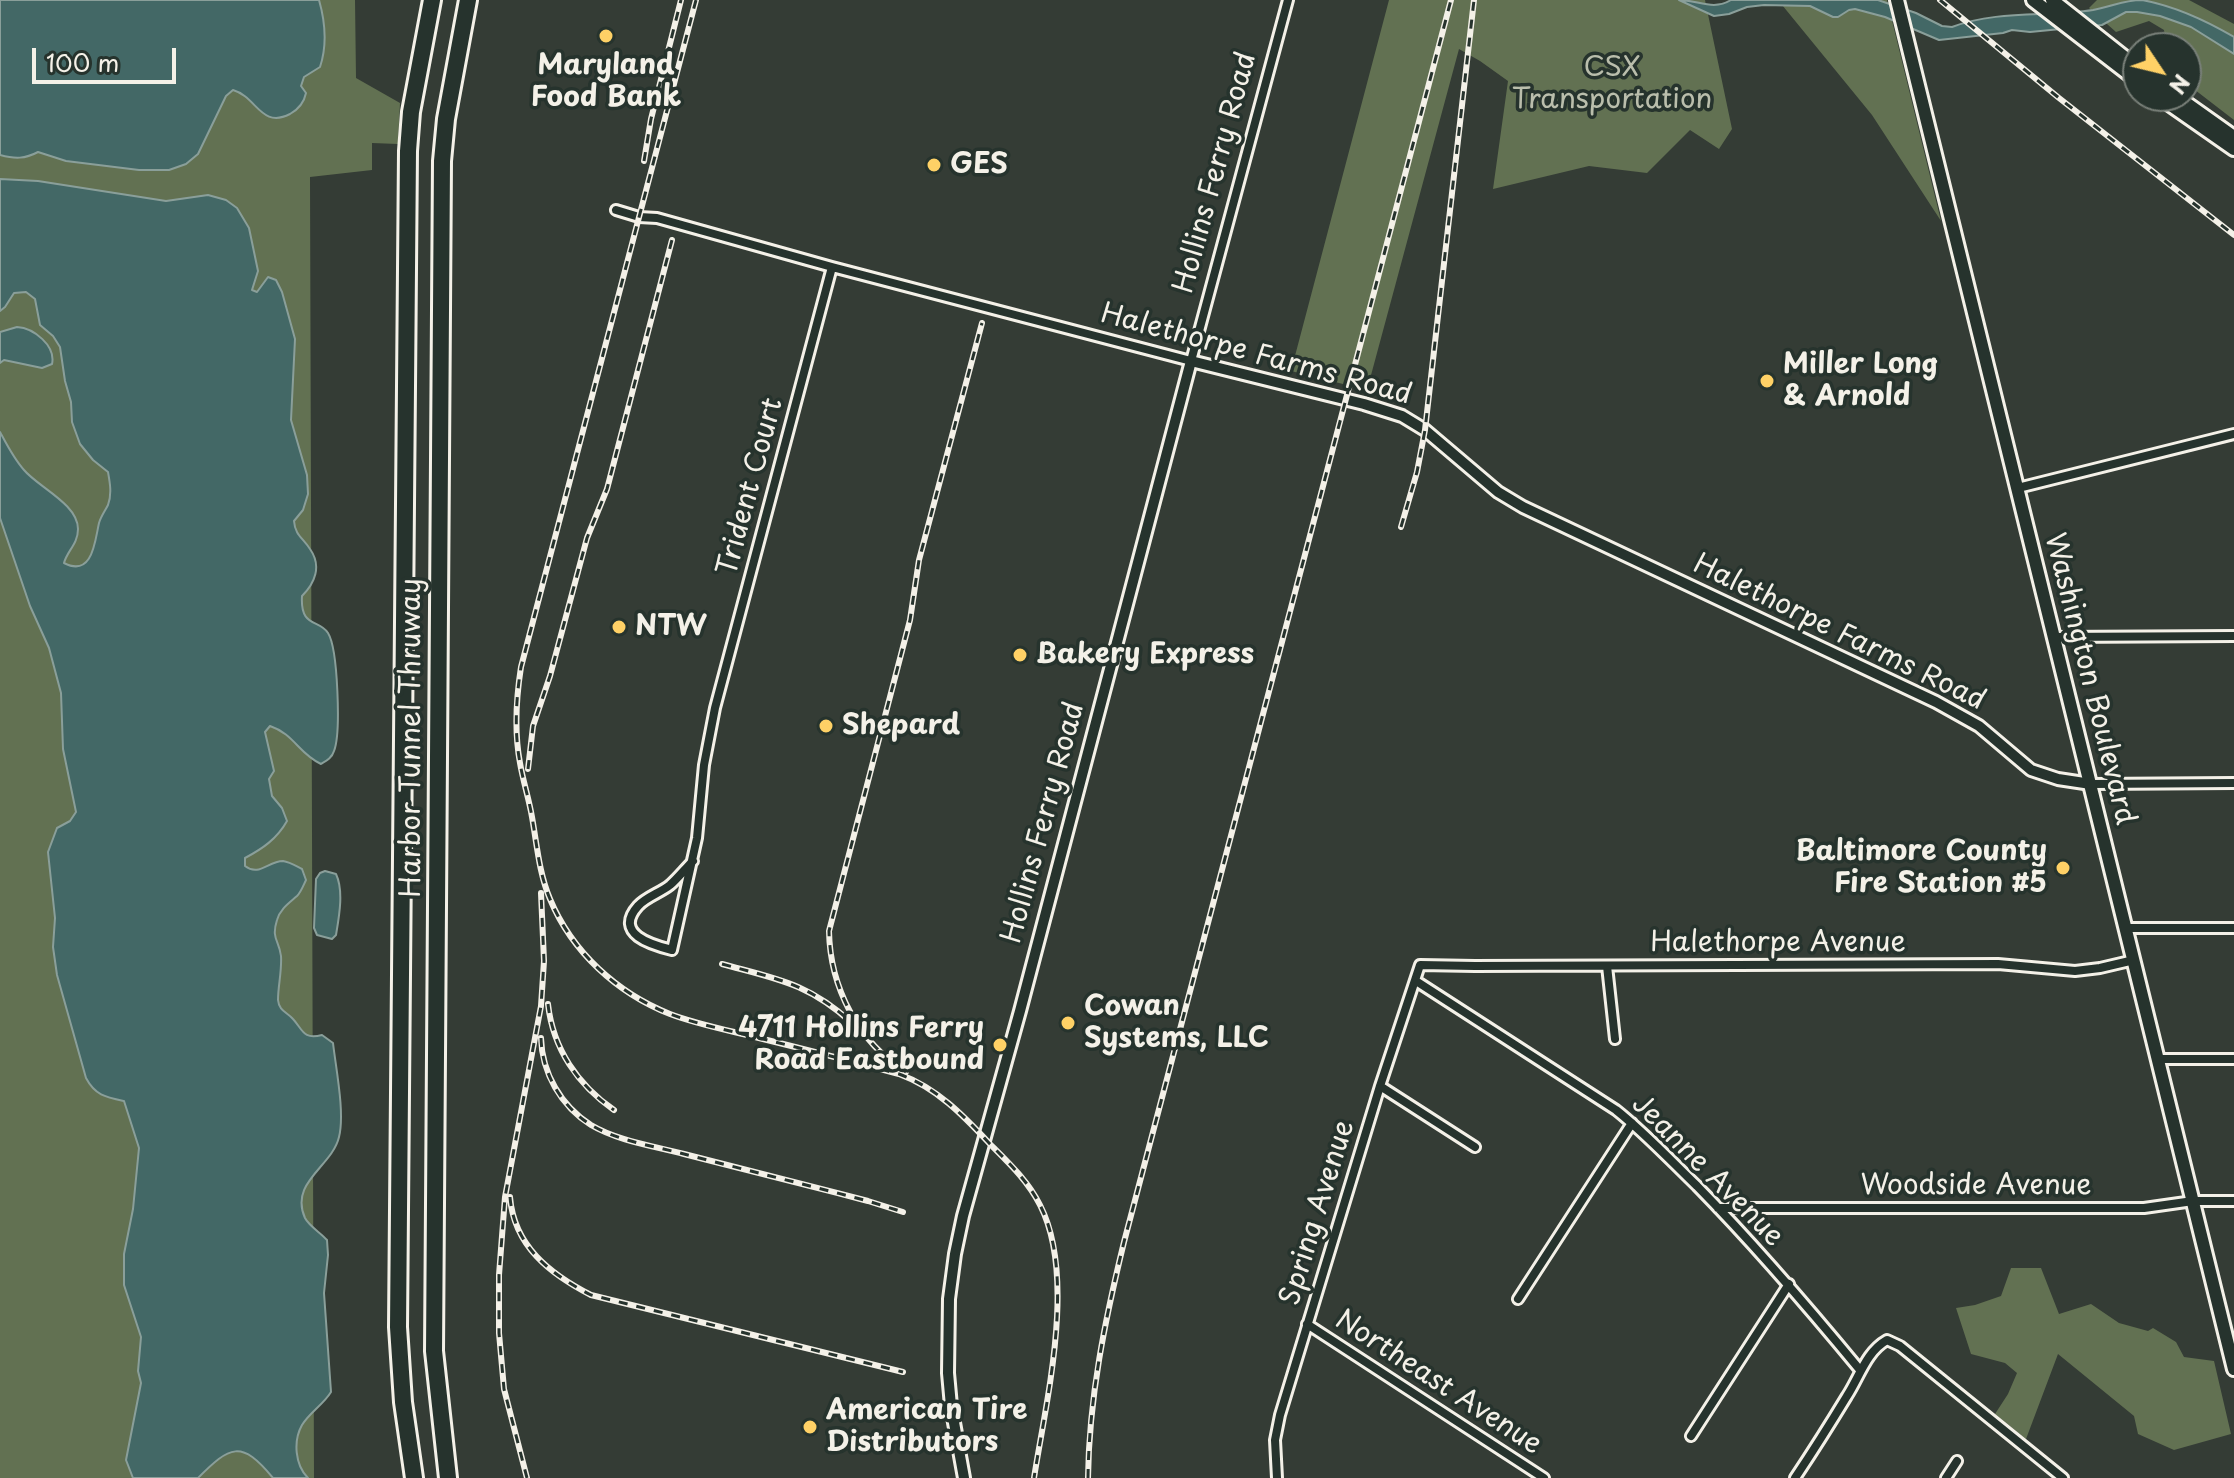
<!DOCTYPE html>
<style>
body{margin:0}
#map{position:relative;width:2234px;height:1478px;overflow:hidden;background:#343c35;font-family:"Playpen Sans",sans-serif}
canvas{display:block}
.north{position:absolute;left:2122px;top:32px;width:80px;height:80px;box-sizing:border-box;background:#26332d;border:2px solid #787f78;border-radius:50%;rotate:125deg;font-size:22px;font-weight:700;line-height:32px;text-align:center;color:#f4f1e8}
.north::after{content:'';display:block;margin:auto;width:28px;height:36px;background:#ffd166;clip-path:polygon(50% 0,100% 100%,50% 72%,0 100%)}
.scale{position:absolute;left:32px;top:48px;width:144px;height:36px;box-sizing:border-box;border:4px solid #f4f1e8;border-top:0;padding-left:10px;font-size:24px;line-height:28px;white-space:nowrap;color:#f4f1e8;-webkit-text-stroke:6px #26332d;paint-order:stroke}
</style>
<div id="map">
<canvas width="2234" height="1478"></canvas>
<div class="north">N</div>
<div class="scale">100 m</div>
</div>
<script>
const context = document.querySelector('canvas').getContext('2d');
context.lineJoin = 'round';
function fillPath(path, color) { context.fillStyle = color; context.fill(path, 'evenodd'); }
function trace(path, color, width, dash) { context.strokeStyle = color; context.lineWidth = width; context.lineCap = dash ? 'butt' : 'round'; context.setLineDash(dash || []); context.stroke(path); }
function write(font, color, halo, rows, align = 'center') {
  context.font = font + ' "Playpen Sans",sans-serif'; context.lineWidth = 7; context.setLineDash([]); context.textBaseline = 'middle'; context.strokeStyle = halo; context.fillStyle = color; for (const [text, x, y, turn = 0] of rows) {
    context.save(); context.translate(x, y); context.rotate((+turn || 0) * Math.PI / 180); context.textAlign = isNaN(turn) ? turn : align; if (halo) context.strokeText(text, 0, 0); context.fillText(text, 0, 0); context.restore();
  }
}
const green = new Path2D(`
 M 0,0 L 355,0 L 356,78 L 400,103 L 398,144 L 372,143 L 372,170 L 310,177 L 314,1478 L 0,1478 Z
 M 1389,0 L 1705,0 L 1732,129 L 1719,149 L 1690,130 L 1647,173 L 1589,166 L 1493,189 L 1508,81 L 1480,61 L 1459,49 L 1367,390 L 1291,371 Z
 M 1778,0 L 1887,0 L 1941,221 L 1872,115 Z
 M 2097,0 L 2189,0 L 2234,24 L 2234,120 L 2186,83 L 2186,48 L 2166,48 L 2164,30 L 2149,21 L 2116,32 L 2089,8 Z
 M 2011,1268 L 2041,1268 L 2059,1314 L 2091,1304 L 2119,1323 L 2148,1331 L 2153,1328 L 2176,1342 L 2184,1357 L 2214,1361 L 2231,1434 L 2174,1450 L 2138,1434 L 2134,1416 L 2058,1354 L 2026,1439 L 1995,1414 L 2008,1394 L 2017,1373 L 2005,1363 L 1971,1354 L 1956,1308 L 1975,1305 L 2001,1296 Z`);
const water = new Path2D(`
 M 0,0 L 319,0 C 325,21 327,46 320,67 L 304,77 L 301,86 L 306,93 C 304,103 299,109 290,114 C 261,129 257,97 233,90 L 226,96 L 198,154 L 186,164 L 169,170 L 139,170 L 66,161 L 38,152 C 25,159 15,159 0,155 Z
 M 1679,0 C 1698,0 1713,11 1731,0 L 1878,0 L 1916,13 L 1942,26 L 1952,27 C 1997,10 2046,17 2093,10 C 2110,7 2124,0 2142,0 C 2175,6 2205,20 2234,37 L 2234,54 L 2191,27 L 2160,16 L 2137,12 L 2126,12 L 2102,25 L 2030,32 L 2012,30 L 2003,33 L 1939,40 L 1885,17 L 1855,9 L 1849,10 L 1838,17 L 1833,17 L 1810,6 L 1764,5 L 1747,7 L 1729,14 L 1714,16 Z
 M 0,179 L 38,181 L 166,201 L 208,195 L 226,200 L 237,208 L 249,228 L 258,271 L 252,290 L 257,292 L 268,277 L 276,280 L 282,292 L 295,339 L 291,420 L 307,475 L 308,494 L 303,510 L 294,521 C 295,535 303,538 310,549 C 322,566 315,583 302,596 C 300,628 319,619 328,633 C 338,649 341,733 334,751 C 332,758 326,761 321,764 C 299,754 294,734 270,726 L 265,732 L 274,771 L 269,779 L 272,796 L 282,808 L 287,821 C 277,839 262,849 245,858 L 245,866 C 259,877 268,861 283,861 C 290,862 296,866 302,869 L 306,880 C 303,886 301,892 297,896 C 289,903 280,909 277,920 C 271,939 279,940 281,956 C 282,971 278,986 278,1000 C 279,1011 287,1012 293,1019 C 303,1030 303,1040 322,1035 L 333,1043 C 336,1069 345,1113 339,1137 C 332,1167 289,1182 305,1218 C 309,1226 321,1233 327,1240 L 328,1255 L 324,1293 L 331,1392 C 323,1405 310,1412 302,1425 C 293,1441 295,1465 308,1478 L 273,1478 C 241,1439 230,1446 198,1478 L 133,1478 L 126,1460 L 141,1383 L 138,1371 L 141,1337 L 124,1285 L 124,1254 L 133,1209 L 139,1148 L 124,1101 C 105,1097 95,1095 86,1078 L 57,975 L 53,947 L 55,918 L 48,852 L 57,828 L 70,821 L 76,812 L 63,749 L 61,693 L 49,648 L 30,606 L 0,518 L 0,432 C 7,445 14,459 24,470 C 38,487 78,504 78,529 C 78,544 67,551 64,563 C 93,578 95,540 99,523 C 101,516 105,511 108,505 C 112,494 110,483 108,472 L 93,460 L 80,444 L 72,422 L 71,402 L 65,381 L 60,347 L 53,336 L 40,325 L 35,299 L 26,292 L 14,293 L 5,307 L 0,311 Z
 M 17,327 C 34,328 56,346 52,364 L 42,368 L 4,360 L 0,363 L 0,332 Z
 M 325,871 L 336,874 C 344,891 339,917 336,935 L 332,939 L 317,935 L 314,928 L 316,879 L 320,873 Z`);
const minor = new Path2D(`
 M 616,210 L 639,217 L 657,218 L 832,267 L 1191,361 L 1288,0
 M 2018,488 L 2234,434
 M 2054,637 L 2234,636
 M 2091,784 L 2234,783
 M 693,861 C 685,869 678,878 670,885 C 660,893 646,897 638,906 C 613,934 652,945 672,950 L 697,838 L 704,765 L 715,708 L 832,267
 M 2127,928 L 2234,928
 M 1607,966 L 1615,1039
 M 1416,981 L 1616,1110 C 1645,1133 1670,1160 1697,1186 C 1755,1245 1808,1307 1860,1370
 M 2158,1059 L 2234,1059
 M 1380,1086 L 1475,1147
 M 1718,1208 L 2144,1208 L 2193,1201 L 2234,1201
 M 1518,1299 L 1632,1123
 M 1307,1324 L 1544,1478
 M 1691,1436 L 1789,1284
 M 1277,1478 L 1275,1440 L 1280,1415 L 1380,1086 L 1420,965 L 1475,966 L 1998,964 L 2075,971 L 2100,968 L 2134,960
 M 1795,1478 C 1813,1451 1830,1424 1847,1396 C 1860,1376 1866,1352 1887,1340 L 1900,1346 L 2063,1478
 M 1946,1478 L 1957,1461`);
const tertiary = new Path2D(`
 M 964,1478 L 951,1406 L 948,1373 L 949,1299 L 955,1254 L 963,1216 L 1020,1011 L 1191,361 L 1364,404 L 1402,416 L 1425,430 L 1498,492 L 1523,507 L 1936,702 L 1979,726 L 2031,770 L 2058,779 L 2091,784`);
const primary = new Path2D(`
 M 1897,0 L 2234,1369
 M 2033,0 L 2138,81
 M 2052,0 L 2138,68
 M 2158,96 L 2234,149
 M 2176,96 L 2234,137`);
const motorway = new Path2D(`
 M 414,1478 L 403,1402 L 398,1327 L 408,151 L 411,112 L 432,0
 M 448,1478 L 434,1351 L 442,161 L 446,119 L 468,0`);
const rail = new Path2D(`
 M 696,0 L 521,667 C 516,699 514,731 520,763 C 523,781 529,799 532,817 C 537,845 539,873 550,899 C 572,952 617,993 670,1014 C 699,1025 732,1031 763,1039 C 808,1050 854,1062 899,1074 C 937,1088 963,1115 990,1144 C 1009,1163 1028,1181 1040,1205 C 1077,1277 1046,1401 1034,1478
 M 1940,0 L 2059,98 L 2234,235
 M 644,161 L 651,119 L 681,0
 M 1401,527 L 1417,472 L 1425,430 L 1474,0
 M 528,769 L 533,726 L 550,676 L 587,538 L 607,489 L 672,240
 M 722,964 C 777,979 808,983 852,1023
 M 548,1004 C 553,1049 578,1085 614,1110
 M 541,1038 C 542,1073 561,1106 591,1125 C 618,1141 654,1146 684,1154 C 746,1170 807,1185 868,1201 L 903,1212
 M 906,1072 C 858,1042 830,987 829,931 L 910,620 L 919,560 L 982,323
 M 510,1197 C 514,1246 550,1274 591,1295 L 903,1372
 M 527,1478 L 504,1389 L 499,1333 L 499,1275 L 505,1197 L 541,1006 L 544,961 L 541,893
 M 1088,1478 C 1089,1397 1105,1320 1124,1242 L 1451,0`);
const markers = [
 [606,36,8,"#ffd166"],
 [934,165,8,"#ffd166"],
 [1767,381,8,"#ffd166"],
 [619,627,8,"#ffd166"],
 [1020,655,8,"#ffd166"],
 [826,726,8,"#ffd166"],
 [2063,868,8,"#ffd166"],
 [1068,1023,8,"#ffd166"],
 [1000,1045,8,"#ffd166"],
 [810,1427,8,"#ffd166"]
];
const poiNames = [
 ["Maryland",606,66,"center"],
 ["Food Bank",606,98,"center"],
 ["GES",950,165],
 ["Miller Long",1783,365],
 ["& Arnold",1783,397],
 ["NTW",635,627],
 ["Bakery Express",1036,655],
 ["Shepard",842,726],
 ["Baltimore County",2047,852,"right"],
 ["Fire Station #5",2047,884,"right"],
 ["Cowan",1084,1007],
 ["Systems, LLC",1084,1039],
 ["4711 Hollins Ferry",984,1029,"right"],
 ["Road Eastbound",984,1061,"right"],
 ["American Tire",826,1411],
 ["Distributors",826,1443]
];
const parkNames = [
 ["CSX",1612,68],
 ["Transportation",1612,100]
];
const streetNames = [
 ["Hollins Ferry Road",1216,173,-75],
 ["Halethorpe Farms Road",1256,355,15],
 ["Trident Court",751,487,-75],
 ["Halethorpe Farms Road",1839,633,26],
 ["Washington Boulevard",2089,679,76],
 ["Harbor Tunnel Thruway",412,738,-90],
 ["Hollins Ferry Road",1044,823,-75],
 ["Halethorpe Avenue",1778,943],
 ["Jeanne Avenue",1707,1171,45],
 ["Woodside Avenue",1976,1186],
 ["Spring Avenue",1318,1213,-73],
 ["Northeast Avenue",1438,1383,33]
];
fillPath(green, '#627152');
fillPath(water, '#436866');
trace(water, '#8a9f9a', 2);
trace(minor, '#f4f1e8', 14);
trace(tertiary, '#f4f1e8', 16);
trace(primary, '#f4f1e8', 18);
trace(motorway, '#f4f1e8', 22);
trace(minor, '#26332d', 8);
trace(tertiary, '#26332d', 10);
trace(primary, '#26332d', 12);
trace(motorway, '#26332d', 16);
trace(rail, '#f4f1e8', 6);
trace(rail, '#26332d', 3, [9]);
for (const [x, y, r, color] of markers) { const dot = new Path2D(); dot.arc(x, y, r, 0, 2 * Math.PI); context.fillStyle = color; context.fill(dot); trace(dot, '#26332d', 3); }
write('bold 28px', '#f4f1e8', '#26332d', poiNames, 'left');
write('28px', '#babeac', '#26332d', parkNames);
write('28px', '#f4f1e8', '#26332d', streetNames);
</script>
